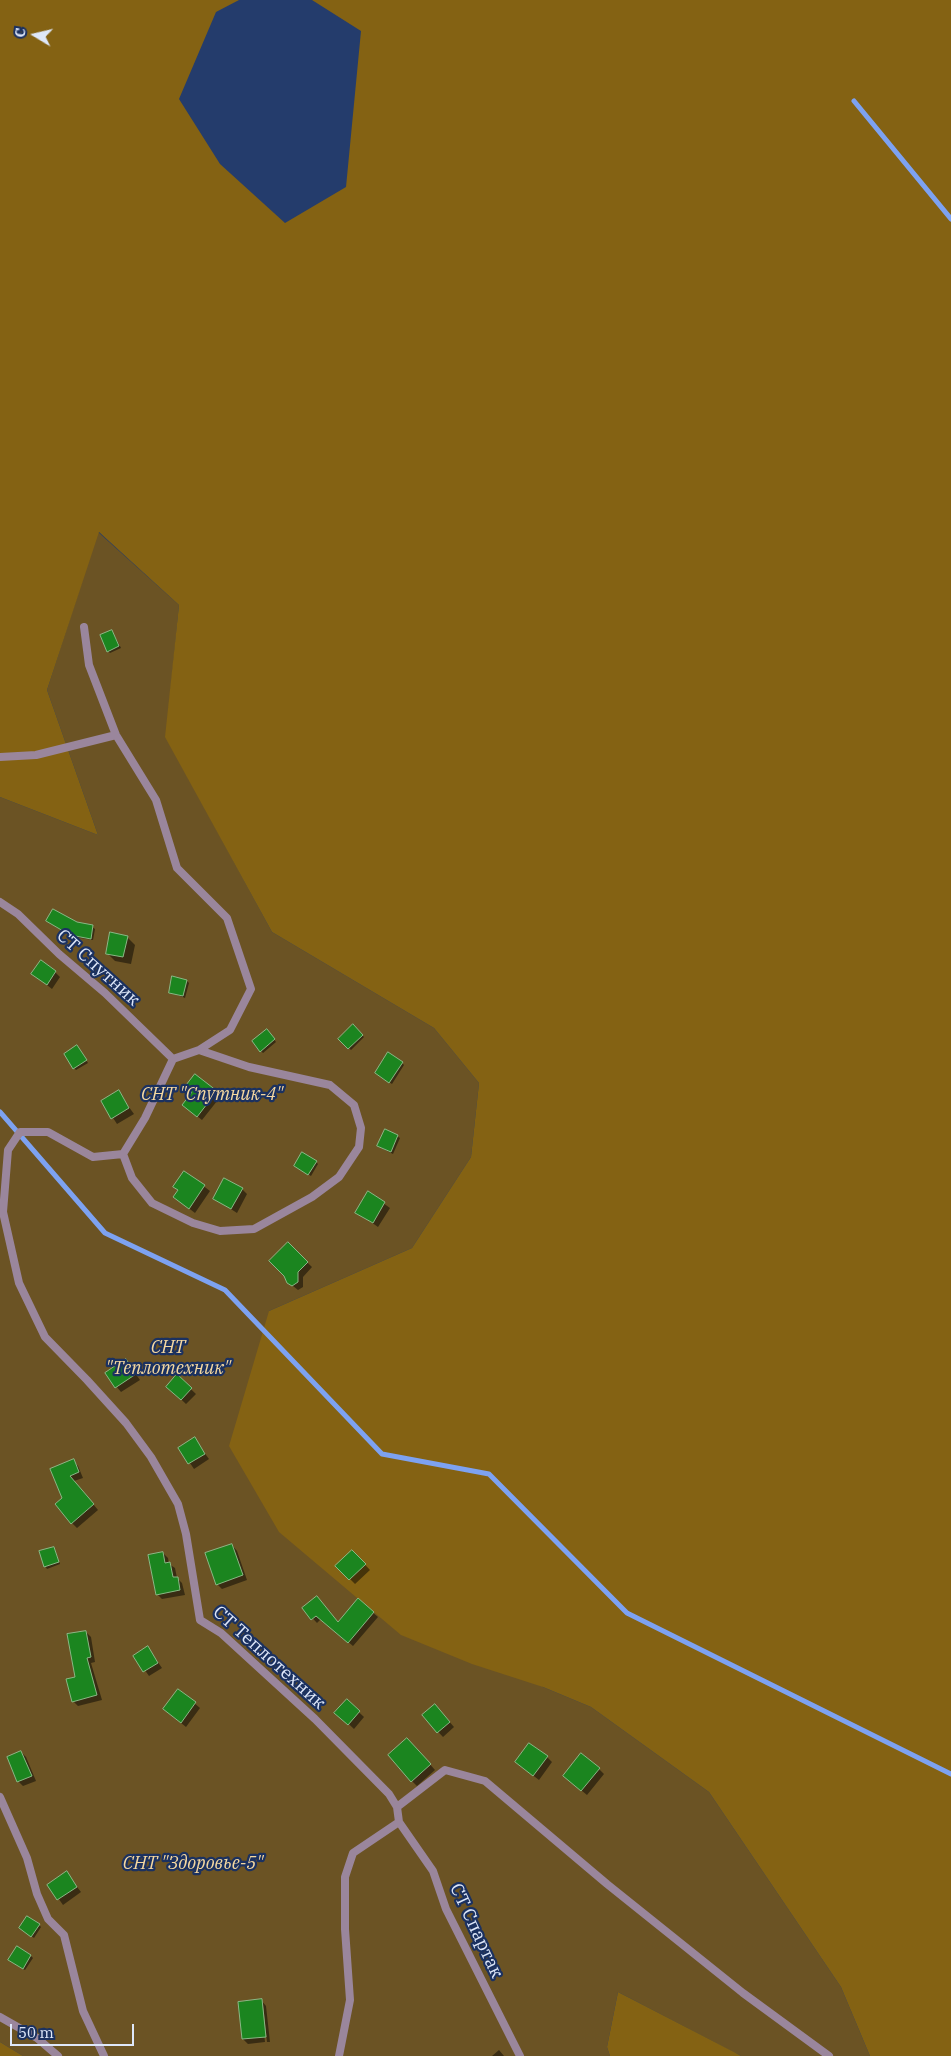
<!DOCTYPE html>
<meta charset="utf-8">
<style>
body{margin:0}
#map{position:relative;width:951px;height:2056px;overflow:hidden;background:#243c6c;font-family:"IBM Plex Serif",serif}
canvas{display:block}
.north{position:absolute;left:10px;top:10px;width:50px;height:50px;-webkit-text-stroke:4px #1b3160;paint-order:stroke;rotate:279deg;font-size:14px;font-weight:700;line-height:20px;text-align:center;color:#dee7f9}
.north::after{content:'';display:block;margin:auto;width:18px;height:22px;background:#dee7f9;clip-path:polygon(50% 0,100% 100%,50% 72%,0 100%)}
.scale{position:absolute;left:10px;top:2024px;width:124px;height:22px;box-sizing:border-box;border:2px solid #dee7f9;border-top:0;padding-left:6px;font-size:15px;line-height:18px;white-space:nowrap;color:#dee7f9;-webkit-text-stroke:4px #1b3160;paint-order:stroke}
</style>
<div id="map">
<canvas width="951" height="2056"></canvas>
<div class="north">С</div>
<div class="scale">50 m</div>
</div>
<script>
const context = document.querySelector('canvas').getContext('2d');
context.lineJoin = 'round';
function fillPath(path, color) { context.fillStyle = color; context.fill(path, 'evenodd'); }
function trace(path, color, width, dash) { context.strokeStyle = color; context.lineWidth = width; context.lineCap = dash ? 'butt' : 'round'; context.setLineDash(dash || []); context.stroke(path); }
function write(font, color, halo, rows, align = 'center') {
  context.font = font + ' "IBM Plex Serif",serif'; context.lineWidth = 4.5; context.setLineDash([]); context.textBaseline = 'middle'; context.strokeStyle = halo; context.fillStyle = color; for (const [text, x, y, turn = 0] of rows) {
    context.save(); context.translate(x, y); context.rotate((+turn || 0) * Math.PI / 180); context.textAlign = isNaN(turn) ? turn : align; if (halo) context.strokeText(text, 0, 0); context.fillText(text, 0, 0); context.restore();
  }
}
const green = new Path2D(`
 M 98,532 L 179,605 L 166,737 L 272,932 L 434,1028 L 479,1083 L 471,1157 L 412,1248 L 269,1311 L 543,1687 L 591,1707 L 709,1792 L 841,1987 L 870,2056 L 741,2056 L 618,1992 L 607,2047 L 610,2056 L 23,2056 L 0,2042 L 0,797 L 98,835 L 47,690 Z`);
const forest = new Path2D(`
 M 0,0 L 239,0 L 216,12 L 179,99 L 220,164 L 285,223 L 346,187 L 361,31 L 312,0 L 951,0 L 951,2056 L 870,2056 L 841,1987 L 709,1792 L 591,1707 L 543,1687 L 472,1664 L 401,1635 L 279,1532 L 229,1446 L 269,1311 L 412,1248 L 471,1157 L 479,1083 L 434,1028 L 272,932 L 165,737 L 179,605 L 99,532 L 47,690 L 98,835 L 0,797 Z
 M 618,1992 L 734,2052 L 741,2056 L 610,2056 L 607,2047 Z
 M 0,2042 L 23,2056 L 0,2056 Z`);
const shadow = new Path2D(`
 M 112,631 L 121,648 L 110,653 L 108,651 Z
 M 50,923 L 76,924 L 92,927 L 95,929 L 93,940 L 73,937 Z
 M 127,937 L 135,945 L 131,964 L 115,961 L 107,953 Z
 M 55,972 L 60,977 L 52,989 L 33,974 Z
 M 187,981 L 189,983 L 185,998 L 170,992 Z
 M 353,1026 L 364,1037 L 351,1050 L 340,1039 Z
 M 269,1033 L 276,1042 L 263,1053 L 261,1051 Z
 M 79,1049 L 88,1063 L 76,1070 L 74,1068 Z
 M 402,1063 L 404,1065 L 392,1084 L 379,1075 Z
 M 186,1087 L 216,1091 L 221,1096 L 202,1120 L 183,1105 L 193,1093 Z
 M 118,1092 L 134,1114 L 117,1124 L 102,1101 Z
 M 397,1136 L 400,1138 L 393,1154 L 378,1146 Z
 M 316,1162 L 318,1164 L 311,1176 L 298,1168 Z
 M 185,1172 L 210,1191 L 195,1213 L 174,1197 L 179,1191 Z
 M 242,1189 L 247,1194 L 237,1213 L 214,1198 Z
 M 369,1193 L 390,1208 L 378,1227 L 357,1212 Z
 M 288,1244 L 312,1267 L 303,1277 L 303,1287 L 298,1290 L 288,1282 Z
 M 130,1366 L 140,1380 L 121,1392 L 106,1374 Z
 M 177,1376 L 196,1394 L 186,1404 L 168,1387 Z
 M 194,1439 L 209,1459 L 194,1469 L 180,1448 Z
 M 73,1461 L 78,1466 L 83,1478 L 74,1481 L 98,1510 L 77,1528 L 72,1523 L 64,1498 Z
 M 232,1545 L 237,1551 L 247,1580 L 222,1589 L 217,1584 Z
 M 54,1548 L 60,1564 L 47,1569 L 45,1566 Z
 M 352,1551 L 370,1570 L 355,1584 L 337,1566 Z
 M 163,1553 L 168,1558 L 169,1564 L 175,1568 L 177,1578 L 182,1583 L 185,1595 L 162,1599 L 157,1594 Z
 M 358,1600 L 378,1617 L 353,1646 L 321,1619 L 317,1623 L 304,1609 L 338,1623 Z
 M 86,1632 L 91,1637 L 95,1662 L 91,1663 L 102,1700 L 78,1706 L 73,1701 Z
 M 148,1648 L 162,1668 L 149,1676 L 135,1656 Z
 M 179,1690 L 200,1708 L 186,1727 L 170,1714 Z
 M 347,1701 L 364,1717 L 354,1729 L 336,1712 Z
 M 439,1710 L 454,1727 L 443,1737 L 423,1716 Z
 M 412,1744 L 435,1770 L 417,1786 L 412,1781 Z
 M 21,1752 L 26,1757 L 36,1781 L 23,1786 L 18,1781 Z
 M 547,1757 L 552,1762 L 539,1780 L 522,1767 Z
 M 599,1769 L 604,1774 L 587,1795 L 570,1781 Z
 M 66,1873 L 81,1892 L 63,1905 L 49,1885 Z
 M 39,1925 L 41,1927 L 34,1938 L 22,1930 Z
 M 31,1956 L 33,1958 L 25,1970 L 12,1962 Z
 M 261,2000 L 266,2006 L 270,2042 L 267,2042 L 263,2004 L 261,2004 L 265,2042 L 248,2044 L 243,2039 Z
 M 499,2050 L 504,2056 L 492,2056 Z`);
const stream = new Path2D(`
 M 854,101 L 951,219
 M 0,1112 L 105,1233 L 225,1290 L 382,1454 L 489,1474 L 627,1613 L 951,1774`);
const building = new Path2D(`
 M 112,630 L 119,646 L 107,652 L 100,635 Z
 M 53,909 L 77,922 L 93,925 L 91,939 L 70,935 L 46,921 Z
 M 110,932 L 128,936 L 123,957 L 106,954 Z
 M 41,960 L 56,971 L 47,985 L 31,974 Z
 M 172,976 L 187,980 L 183,996 L 169,993 Z
 M 353,1024 L 363,1035 L 348,1049 L 338,1039 Z
 M 267,1029 L 275,1039 L 260,1052 L 252,1041 Z
 M 77,1045 L 87,1060 L 73,1069 L 64,1054 Z
 M 388,1052 L 403,1062 L 389,1083 L 375,1073 Z
 M 195,1074 L 217,1091 L 197,1117 L 182,1105 L 192,1092 L 185,1087 Z
 M 119,1090 L 129,1108 L 111,1119 L 101,1101 Z
 M 385,1129 L 398,1135 L 391,1152 L 377,1146 Z
 M 302,1152 L 317,1161 L 308,1175 L 294,1166 Z
 M 184,1171 L 205,1185 L 189,1209 L 173,1197 L 178,1190 L 173,1187 Z
 M 224,1178 L 243,1188 L 231,1209 L 213,1199 Z
 M 368,1191 L 385,1202 L 373,1223 L 355,1213 Z
 M 288,1242 L 308,1262 L 298,1272 L 298,1282 L 292,1286 L 287,1283 L 284,1276 L 269,1261 Z
 M 126,1359 L 136,1374 L 115,1388 L 105,1373 Z
 M 177,1374 L 192,1388 L 181,1400 L 166,1387 Z
 M 195,1437 L 205,1454 L 188,1464 L 178,1448 Z
 M 74,1459 L 79,1472 L 70,1476 L 94,1504 L 71,1524 L 55,1504 L 62,1498 L 50,1469 Z
 M 232,1544 L 243,1575 L 216,1585 L 205,1553 Z
 M 54,1547 L 59,1562 L 44,1567 L 39,1551 Z
 M 352,1550 L 366,1564 L 349,1580 L 335,1566 Z
 M 163,1552 L 165,1563 L 170,1562 L 173,1577 L 178,1577 L 180,1590 L 156,1595 L 148,1555 Z
 M 317,1596 L 338,1622 L 358,1598 L 374,1612 L 348,1643 L 316,1616 L 311,1620 L 302,1608 Z
 M 86,1631 L 91,1657 L 87,1658 L 97,1695 L 72,1702 L 66,1679 L 75,1677 L 67,1634 Z
 M 148,1646 L 158,1663 L 143,1672 L 133,1656 Z
 M 178,1689 L 196,1702 L 181,1723 L 163,1709 Z
 M 347,1699 L 360,1711 L 348,1725 L 334,1713 Z
 M 435,1704 L 450,1722 L 437,1733 L 422,1715 Z
 M 407,1738 L 431,1764 L 411,1782 L 388,1755 Z
 M 529,1743 L 548,1756 L 533,1776 L 515,1762 Z
 M 21,1751 L 32,1776 L 17,1782 L 7,1757 Z
 M 581,1753 L 600,1768 L 581,1791 L 563,1776 Z
 M 67,1871 L 77,1887 L 57,1900 L 47,1885 Z
 M 27,1916 L 40,1924 L 31,1937 L 19,1928 Z
 M 17,1946 L 31,1955 L 23,1969 L 8,1960 Z
 M 262,1999 L 266,2037 L 242,2039 L 238,2002 Z`);
const lane = new Path2D(`
 M 84,627 L 89,665 L 116,735 L 156,800 L 177,868 L 227,918 L 251,989 L 230,1030 L 199,1050
 M 0,757 L 36,755 L 116,735
 M 0,902 L 18,914 L 59,954 L 105,993 L 173,1059
 M 199,1050 L 249,1067 L 330,1085 L 354,1105 L 361,1128 L 359,1147 L 339,1177 L 312,1197 L 254,1229 L 220,1231 L 193,1223 L 152,1203 L 132,1178 L 123,1154 L 145,1118 L 173,1059 Z
 M 123,1154 L 93,1157 L 48,1132 L 20,1132 L 8,1150 L 3,1212 L 19,1283 L 45,1337 L 87,1380 L 126,1423 L 151,1457 L 178,1504 L 186,1534 L 200,1620 L 221,1633 L 315,1719 L 389,1794 L 397,1807 L 399,1822 L 433,1871 L 446,1909 L 520,2056
 M 0,1797 L 27,1858 L 37,1894 L 48,1919 L 64,1935 L 83,2011 L 104,2056
 M 397,1807 L 445,1770 L 485,1781 L 607,1884 L 743,1993 L 829,2056
 M 0,2017 L 37,2038 L 58,2056
 M 339,2056 L 350,2000 L 345,1929 L 345,1877 L 353,1853 L 399,1822`);
const streetNames = [
 ["СТ Спутник",98,968,42],
 ["СТ Теплотехник",269,1658,42],
 ["СТ Спартак",476,1931,65]
];
const parkNames = [
 ["СНТ \"Спутник-4\"",212,1095],
 ["СНТ",168,1348],
 ["\"Теплотехник\"",168,1369],
 ["СНТ \"Здоровье-5\"",193,1864]
];
fillPath(green, '#6b5324');
fillPath(forest, '#846213');
fillPath(shadow, '#0007');
trace(stream, '#7da2f1', 5);
fillPath(building, '#1b851f');
trace(building, '#88b885', 1);
trace(lane, '#9a869c', 8);
write('18px', '#dee7f9', '#1b3160', streetNames);
write('italic 18px', '#f5d8a0', '#1b3160', parkNames);
</script>
